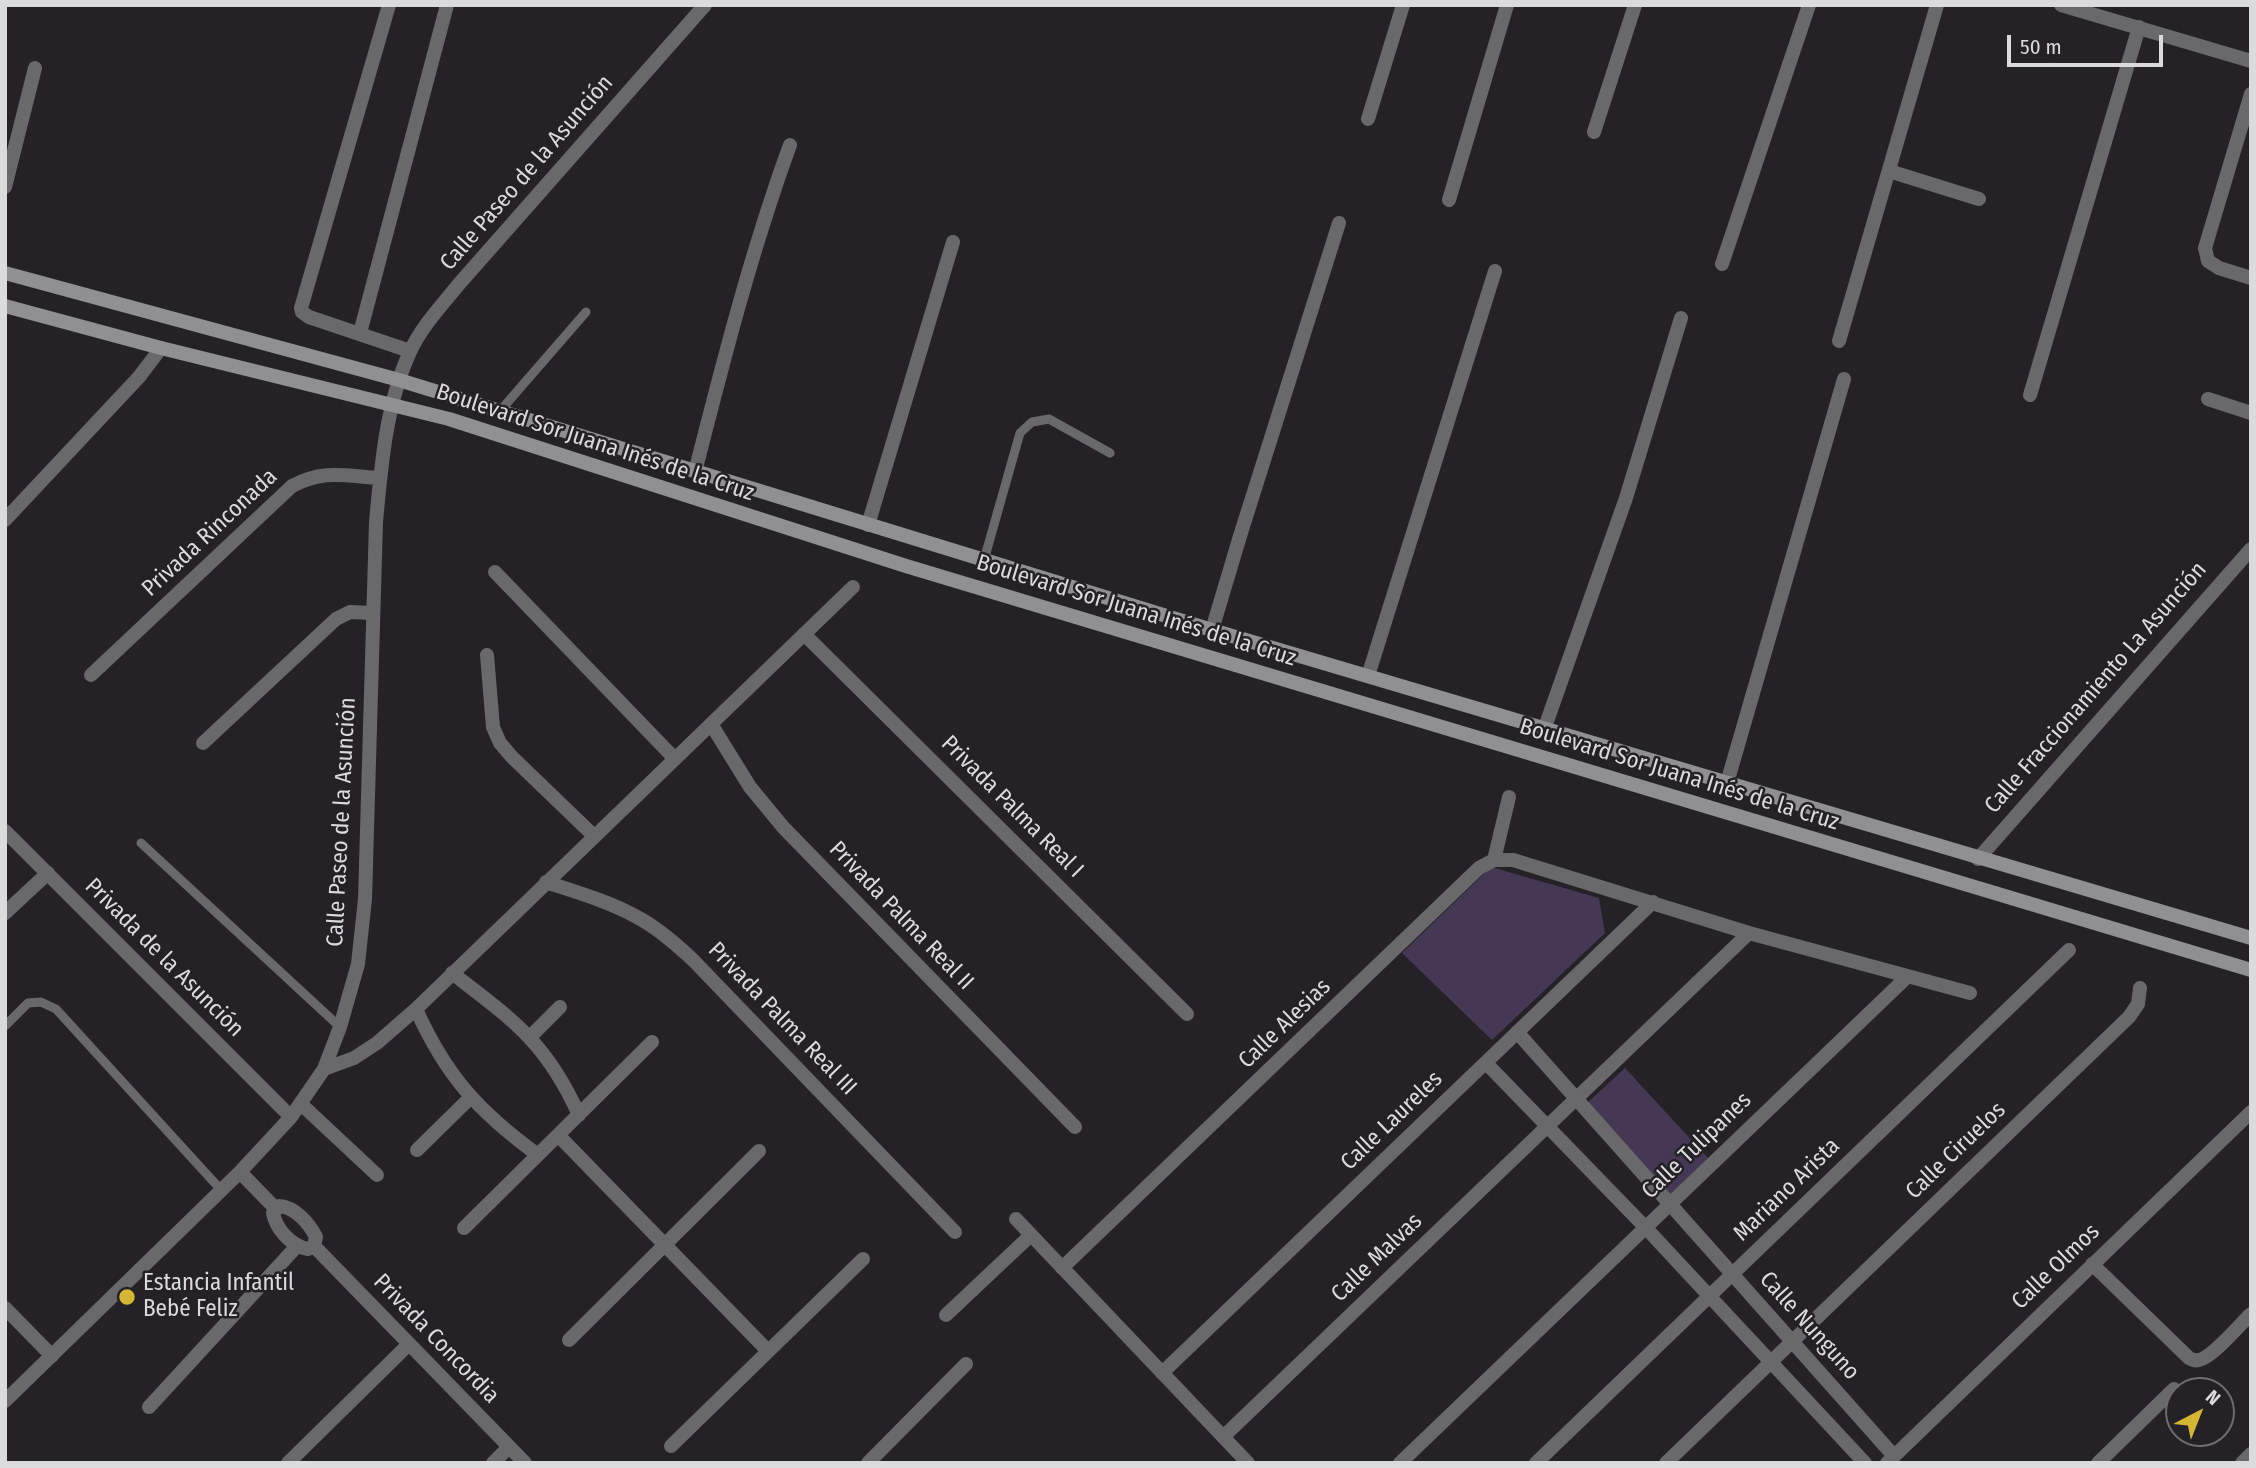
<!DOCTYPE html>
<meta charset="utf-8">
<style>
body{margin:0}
#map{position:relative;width:2256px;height:1468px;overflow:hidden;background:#242226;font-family:"Fira Sans Condensed",sans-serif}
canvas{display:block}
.frame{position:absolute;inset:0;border:7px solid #dbdadd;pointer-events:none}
.north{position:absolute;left:2165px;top:1377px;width:70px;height:70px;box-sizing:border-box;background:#242226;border:2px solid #6d6c6f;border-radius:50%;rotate:42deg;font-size:19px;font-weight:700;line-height:28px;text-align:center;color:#dbdadd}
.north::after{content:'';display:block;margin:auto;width:24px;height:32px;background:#d5b534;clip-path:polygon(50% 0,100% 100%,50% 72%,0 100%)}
.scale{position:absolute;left:2007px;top:35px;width:156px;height:32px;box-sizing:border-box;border:4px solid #dbdadd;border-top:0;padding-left:9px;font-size:21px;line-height:24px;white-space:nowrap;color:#dbdadd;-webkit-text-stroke:5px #242226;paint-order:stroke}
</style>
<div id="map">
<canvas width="2256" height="1468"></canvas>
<div class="frame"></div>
<div class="north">N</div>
<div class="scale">50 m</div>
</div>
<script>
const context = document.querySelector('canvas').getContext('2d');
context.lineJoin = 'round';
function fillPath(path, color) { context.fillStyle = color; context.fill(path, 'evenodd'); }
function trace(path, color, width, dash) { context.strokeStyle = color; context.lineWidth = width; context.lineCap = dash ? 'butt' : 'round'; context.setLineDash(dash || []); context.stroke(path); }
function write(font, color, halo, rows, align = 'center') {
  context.font = font + ' "Fira Sans Condensed",sans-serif'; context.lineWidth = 5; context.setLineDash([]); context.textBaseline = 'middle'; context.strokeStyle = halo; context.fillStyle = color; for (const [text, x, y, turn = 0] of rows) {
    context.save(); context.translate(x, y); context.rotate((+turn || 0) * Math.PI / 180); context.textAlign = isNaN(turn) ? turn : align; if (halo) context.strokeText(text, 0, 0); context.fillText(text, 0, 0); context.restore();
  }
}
const green = new Path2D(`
 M 1491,867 L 1599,898 L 1605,933 L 1492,1040 L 1402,953 Z
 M 1625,1068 L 1710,1160 L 1670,1196 L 1586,1104 Z`);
const lane = new Path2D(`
 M 500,411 L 586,312
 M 984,560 L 1020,433 L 1032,422 L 1049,419 L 1110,453
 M 141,843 L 340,1027
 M 5,1026 L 28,1003 L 41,1002 L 56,1009 L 222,1191`);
const street = new Path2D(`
 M 389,5 L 301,308 L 302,312 L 309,317 L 410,351
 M 2061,5 L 2251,61
 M 2251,94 L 2205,248 L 2208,261 L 2219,268 L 2251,278
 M 1368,119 L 1403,5
 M 1594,132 L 1635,5
 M 1889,171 L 1979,199
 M 5,187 L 35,68
 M 1449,200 L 1507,5
 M 1722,264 L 1809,5
 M 360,333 L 447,5
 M 1839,341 L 1937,5
 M 2030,395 L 2139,27
 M 2208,399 L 2251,413
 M 695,472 C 723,362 751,252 790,145
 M 5,520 L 139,377 L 161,348
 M 868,525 L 953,242
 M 495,572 L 675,759
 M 1212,630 L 1240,536 L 1339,223
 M 804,634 L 1187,1014
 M 487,655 L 493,727 L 500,743 L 512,757 L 594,836
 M 91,675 L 292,486 C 324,469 345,476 380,478
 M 1368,676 L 1495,271
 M 711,724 L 750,787 L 783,827 L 1075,1127
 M 1545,727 L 1626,498 L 1681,318
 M 203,743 L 336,619 L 350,612 L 373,613
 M 1727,783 L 1844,379
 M 5,831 L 291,1117
 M 1978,859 L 2251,549
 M 1494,860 L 1513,860 L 1749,933 L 1970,993
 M 546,882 C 576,892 608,901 637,917 C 658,928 676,944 693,960 L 955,1232
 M 5,913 L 48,873
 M 452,973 C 513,1020 546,1042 579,1115
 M 416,1009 C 446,1076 479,1112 538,1155
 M 1517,1032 L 1894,1456
 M 530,1037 L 560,1007
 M 1486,1063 L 1645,1227 L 1865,1463
 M 324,1069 L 354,1058 L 377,1043 L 416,1009 L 853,587
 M 301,1104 L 377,1175
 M 558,1135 L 767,1350
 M 417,1150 L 470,1098
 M 240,1172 L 275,1208
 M 279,1206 C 295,1207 309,1223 316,1237 L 314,1246 L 308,1249 C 291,1246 276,1229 273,1213 Z
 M 1016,1219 L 1248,1463
 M 464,1228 L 652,1042
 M 314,1246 L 525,1463
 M 2092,1264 L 2189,1358 C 2193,1360 2195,1361 2199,1360 C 2213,1357 2240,1324 2251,1314
 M 1062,1268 L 1479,868 L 1494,860 L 1509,797
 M 5,1308 L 52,1356
 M 946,1315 L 1031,1235
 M 569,1340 L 759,1151
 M 1162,1373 L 1653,902
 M 5,1401 L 240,1172 L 291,1117 L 324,1069 L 340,1027 L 358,964 L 365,899 L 376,522 C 381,467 386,405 409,354 C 420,328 442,305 459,284 L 705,5
 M 149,1407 L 297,1246
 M 1223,1437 L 1749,933
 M 671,1446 L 863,1259
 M 288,1463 L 409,1344
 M 493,1463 L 509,1447
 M 868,1463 L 966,1364
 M 1400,1463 L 1908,976
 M 1536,1463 L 2069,950
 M 1666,1463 L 2129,1017 L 2138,1004 L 2140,988
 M 1887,1463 L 2251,1112
 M 2098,1463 L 2174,1389
 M 2242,1463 L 2251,1454`);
const secondary = new Path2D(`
 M 5,273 L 399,380 L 1212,630 L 2251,938
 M 5,306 L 161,348 L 449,419 L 906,566 L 2251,970`);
const markers = [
 [127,1297,9,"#d5b534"]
];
const streetNames = [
 ["Calle Paseo de la Asunción",527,173,-49],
 ["Boulevard Sor Juana Inés de la Cruz",595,443,18],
 ["Privada Rinconada",210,533,-43],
 ["Boulevard Sor Juana Inés de la Cruz",1136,611,17],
 ["Calle Fraccionamiento La Asunción",2096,688,-49],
 ["Boulevard Sor Juana Inés de la Cruz",1679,775,17],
 ["Privada Palma Real I",1012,807,45],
 ["Calle Paseo de la Asunción",342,822,-87],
 ["Privada Palma Real II",901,916,46],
 ["Privada de la Asunción",164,958,45],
 ["Privada Palma Real III",782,1019,46],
 ["Calle Alesias",1285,1024,-44],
 ["Calle Laureles",1392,1121,-44],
 ["Calle Tulipanes",1697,1146,-44],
 ["Calle Ciruelos",1956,1151,-44],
 ["Mariano Arista",1787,1190,-44],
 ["Calle Malvas",1377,1258,-44],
 ["Calle Olmos",2056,1267,-44],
 ["Calle Nunguno",1809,1326,48],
 ["Privada Concordia",436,1339,46]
];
const poiNames = [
 ["Estancia Infantil",143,1284],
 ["Bebé Feliz",143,1310]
];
fillPath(green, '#443854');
trace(lane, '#69686a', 9);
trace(street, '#69686a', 14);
trace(secondary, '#908f92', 14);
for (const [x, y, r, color] of markers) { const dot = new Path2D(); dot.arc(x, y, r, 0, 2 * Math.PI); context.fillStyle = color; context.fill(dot); trace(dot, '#242226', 2.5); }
write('23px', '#dbdadd', '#242226', streetNames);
write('23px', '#dbdadd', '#242226', poiNames, 'left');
</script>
